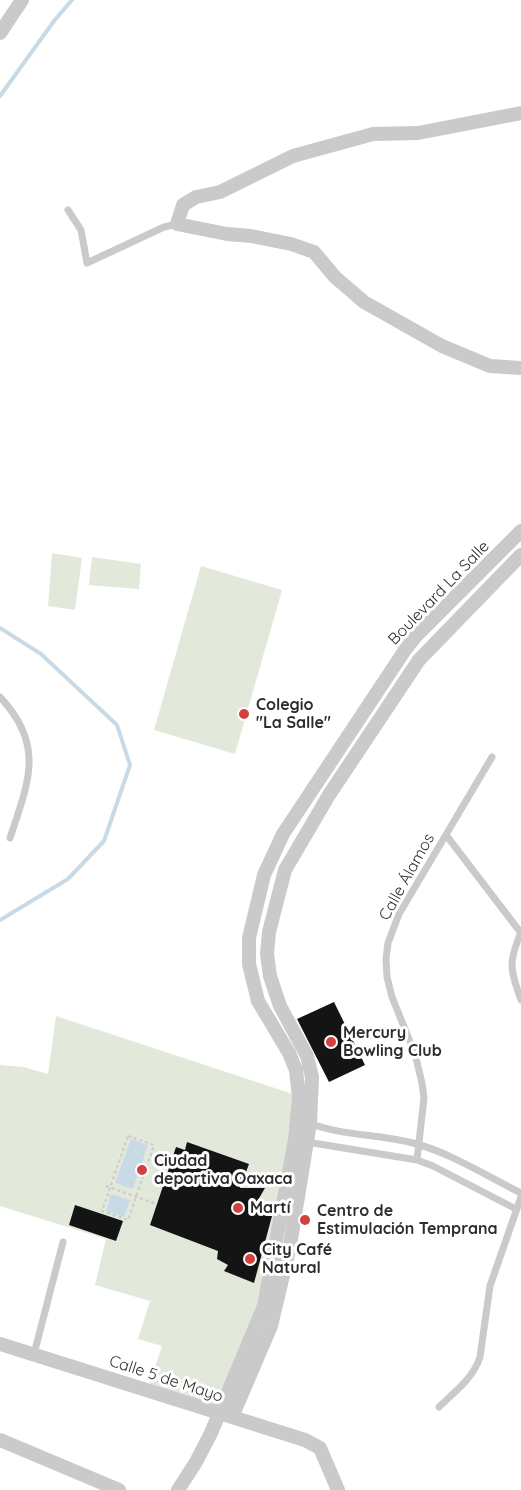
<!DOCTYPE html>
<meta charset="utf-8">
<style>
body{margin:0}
canvas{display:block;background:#fff}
</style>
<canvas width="521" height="1490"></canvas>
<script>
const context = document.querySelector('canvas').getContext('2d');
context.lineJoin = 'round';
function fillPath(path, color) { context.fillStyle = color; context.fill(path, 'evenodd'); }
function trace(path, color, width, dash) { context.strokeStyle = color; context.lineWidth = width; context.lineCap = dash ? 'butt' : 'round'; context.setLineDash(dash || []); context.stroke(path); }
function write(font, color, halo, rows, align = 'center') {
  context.font = font + ' Quicksand,sans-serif'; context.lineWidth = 6; context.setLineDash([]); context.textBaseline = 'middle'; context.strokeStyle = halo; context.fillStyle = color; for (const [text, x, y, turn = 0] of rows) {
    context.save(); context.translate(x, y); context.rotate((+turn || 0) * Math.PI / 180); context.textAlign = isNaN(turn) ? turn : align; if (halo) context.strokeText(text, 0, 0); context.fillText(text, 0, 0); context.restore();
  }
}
const green = new Path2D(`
 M 52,553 L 82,558 L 75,610 L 48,606 Z
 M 92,557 L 141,564 L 139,589 L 89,585 Z
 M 201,566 L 282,590 L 235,754 L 154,730 Z
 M 56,1016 L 293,1094 L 292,1135 L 254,1322 L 215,1406 L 149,1385 L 162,1346 L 138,1339 L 150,1301 L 95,1285 L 106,1239 L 0,1206 L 0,1065 L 23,1067 L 48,1074 Z`);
const water = new Path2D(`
 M 131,1139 L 148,1145 L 133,1189 L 115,1183 Z
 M 111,1194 L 130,1200 L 124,1217 L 106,1211 Z`);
const stream = new Path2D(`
 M 0,96 L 54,21 L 72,0
 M 0,628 L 41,654 L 117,725 L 130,765 L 104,841 L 68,879 L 0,920`);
const building = new Path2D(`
 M 334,1002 L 365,1065 L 329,1082 L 297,1019 Z
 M 187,1142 L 249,1164 L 240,1188 L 265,1188 L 254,1207 L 272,1216 L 254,1283 L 224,1271 L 228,1265 L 217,1259 L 218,1251 L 150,1225 L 176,1147 L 185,1150 Z
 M 75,1205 L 123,1221 L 116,1241 L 69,1225 Z`);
const path = new Path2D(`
 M 128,1136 L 154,1145 L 128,1220 L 102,1211 Z
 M 106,1186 L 157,1204`);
const lane = new Path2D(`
 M 68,210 L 81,230 L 87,263 L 164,227 L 177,224
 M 0,697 C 46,746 28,783 10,838
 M 446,835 L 521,933
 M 521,932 C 508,963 510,969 521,1000
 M 309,1123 C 342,1136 379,1134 413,1143 C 449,1152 487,1176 521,1193
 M 307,1142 L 417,1160 L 433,1166 L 516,1209
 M 417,1160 L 424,1098 L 422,1083 L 415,1054 L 392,997 L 387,977 L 386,959 L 388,943 L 399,914 L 492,757
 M 34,1354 L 63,1242
 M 439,1407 C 454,1392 473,1379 480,1357 L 490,1286 L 521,1197`);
const street = new Path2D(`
 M 0,33 L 22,0
 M 521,113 L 418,133 L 373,134 L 293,156 L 220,192 L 196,197 L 183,205 L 177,224 L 227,234 L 251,236 L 291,244 L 314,252 L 335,277 L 364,302 L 442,346 L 490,366 L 521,368
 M 0,1344 L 305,1440 L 320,1448 L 338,1490
 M 232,1417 L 271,1326 L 290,1246 L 310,1123 L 312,1077 L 307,1056 L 280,1006 L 270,976 L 267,954 L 269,932 L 285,870 L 329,795 L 419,660 L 521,555
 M 0,1440 L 119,1490
 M 178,1490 L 196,1462 L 211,1433 L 264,1306 L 295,1140 L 299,1098 L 296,1070 L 289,1053 L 258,1001 L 249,964 L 249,938 L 264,875 L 283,834 L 405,650 L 415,637 L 521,531`);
const markers = [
 [244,714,6,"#d43f40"],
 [331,1042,6,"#d43f40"],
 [142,1170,6,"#d43f40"],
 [238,1208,6,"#d43f40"],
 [305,1220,6,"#d43f40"],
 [250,1259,6,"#d43f40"]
];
const streetNames = [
 ["Boulevard La Salle",439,593,-46],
 ["Calle Álamos",407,877,-61],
 ["Calle 5 de Mayo",166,1379,18]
];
const poiNames = [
 ["Colegio",256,705],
 ["\"La Salle\"",256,723],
 ["Mercury",343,1033],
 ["Bowling Club",343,1051],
 ["Ciudad",154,1161],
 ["deportiva Oaxaca",154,1179],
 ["Martí",250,1208],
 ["Centro de",317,1211],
 ["Estimulación Temprana",317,1229],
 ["City Café",262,1250],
 ["Natural",262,1268]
];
fillPath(green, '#e2e9db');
fillPath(water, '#c9dae7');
trace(stream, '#c9dae7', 4);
fillPath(building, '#141414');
trace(path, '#cacaca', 2, [3, 3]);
trace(lane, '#cacaca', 7);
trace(street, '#cacaca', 14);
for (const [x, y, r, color] of markers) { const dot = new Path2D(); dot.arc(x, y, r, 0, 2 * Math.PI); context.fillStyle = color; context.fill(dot); trace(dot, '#fff', 2); }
write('16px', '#2d2d2d', '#fff', streetNames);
write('bold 16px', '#2d2d2d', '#fff', poiNames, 'left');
</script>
